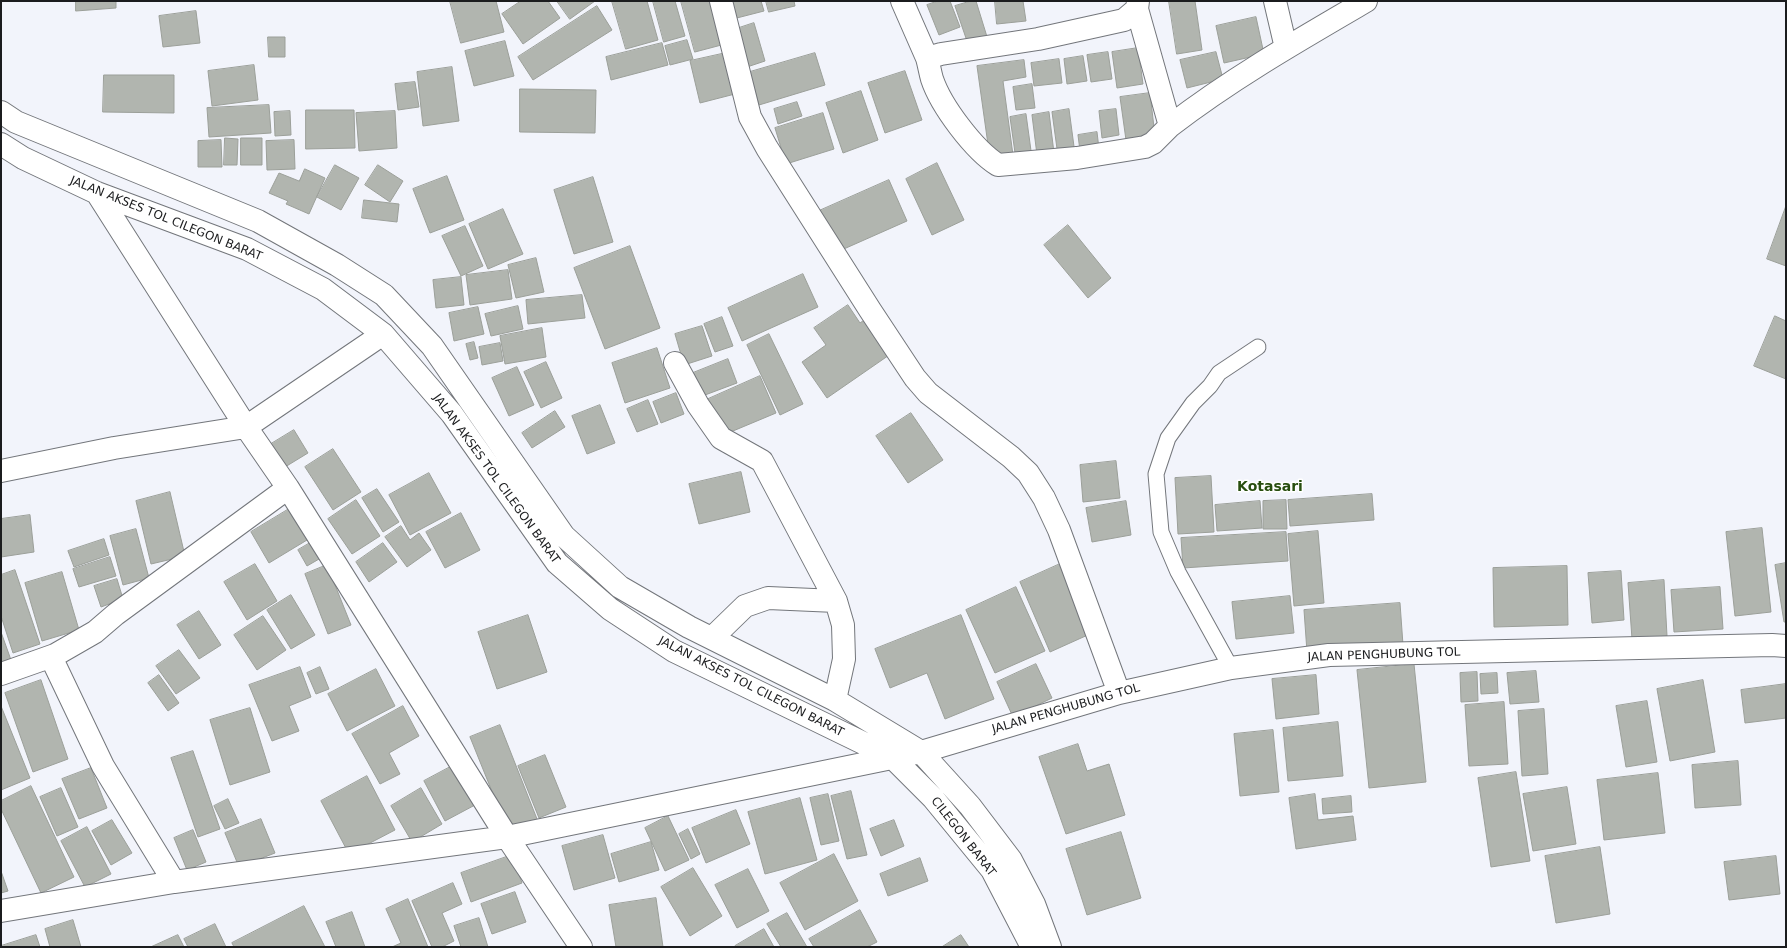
<!DOCTYPE html>
<style>
body{margin:0}
#map{position:relative;width:1787px;height:948px;overflow:hidden;background:#f2f4fb;font-family:"DejaVu Sans",sans-serif}
canvas{display:block}
.frame{position:absolute;inset:0;border:2px solid #1b1c1e;pointer-events:none}
</style>
<div id="map">
<canvas width="1787" height="948"></canvas>
<div class="frame"></div>
</div>
<script>
const context = document.querySelector('canvas').getContext('2d');
context.lineJoin = 'round';
function fillPath(path, color) { context.fillStyle = color; context.fill(path, 'evenodd'); }
function trace(path, color, width, dash) { context.strokeStyle = color; context.lineWidth = width; context.lineCap = dash ? 'butt' : 'round'; context.setLineDash(dash || []); context.stroke(path); }
function write(font, color, halo, rows, align = 'center') {
  context.font = font + ' "DejaVu Sans",sans-serif'; context.lineWidth = 3; context.setLineDash([]); context.textBaseline = 'middle'; context.strokeStyle = halo; context.fillStyle = color; for (const [text, x, y, turn = 0] of rows) {
    context.save(); context.translate(x, y); context.rotate((+turn || 0) * Math.PI / 180); context.textAlign = isNaN(turn) ? turn : align; if (halo) context.strokeText(text, 0, 0); context.fillText(text, 0, 0); context.restore();
  }
}
const building = new Path2D(`
 M 76,1 L 116,1 L 116,8 L 76,11 Z
 M 450,1 L 496,1 L 504,32 L 461,43 Z
 M 521,1 L 548,1 L 560,18 L 523,44 L 502,14 Z
 M 557,1 L 595,1 L 570,19 Z
 M 612,1 L 647,1 L 658,40 L 626,49 Z
 M 653,1 L 675,1 L 685,36 L 664,42 Z
 M 681,1 L 717,1 L 729,43 L 695,52 Z
 M 725,1 L 761,1 L 764,11 L 729,20 Z
 M 766,1 L 794,1 L 795,6 L 769,12 Z
 M 938,1 L 950,1 L 960,27 L 939,35 L 927,5 Z
 M 971,1 L 976,1 L 988,40 L 969,47 L 955,6 Z
 M 995,1 L 1023,1 L 1026,21 L 997,24 Z
 M 1169,1 L 1195,1 L 1202,50 L 1177,54 Z
 M 597,6 L 612,30 L 533,80 L 518,57 Z
 M 196,11 L 200,43 L 163,47 L 159,16 Z
 M 1256,17 L 1264,54 L 1224,63 L 1216,26 Z
 M 754,23 L 765,61 L 744,68 L 733,30 Z
 M 268,37 L 285,37 L 285,57 L 269,57 Z
 M 687,40 L 693,59 L 670,65 L 665,46 Z
 M 505,41 L 514,76 L 474,86 L 465,51 Z
 M 662,43 L 668,65 L 611,80 L 606,57 Z
 M 1138,48 L 1143,84 L 1117,88 L 1112,52 Z
 M 1108,52 L 1112,79 L 1091,82 L 1087,55 Z
 M 1216,52 L 1223,79 L 1187,88 L 1180,60 Z
 M 726,53 L 735,94 L 700,103 L 690,61 Z
 M 815,53 L 825,85 L 759,105 L 750,72 Z
 M 1083,56 L 1087,81 L 1067,84 L 1064,59 Z
 M 1059,59 L 1062,83 L 1034,86 L 1031,63 Z
 M 1024,60 L 1026,77 L 1003,81 L 1013,155 L 990,159 L 977,66 Z
 M 254,65 L 258,100 L 212,106 L 208,71 Z
 M 452,67 L 459,121 L 423,126 L 417,72 Z
 M 905,71 L 922,120 L 885,133 L 868,83 Z
 M 104,75 L 174,75 L 174,113 L 103,112 Z
 M 415,82 L 419,107 L 398,110 L 395,84 Z
 M 1032,84 L 1035,108 L 1016,110 L 1013,87 Z
 M 520,89 L 596,90 L 595,133 L 520,132 Z
 M 861,91 L 878,140 L 843,153 L 826,103 Z
 M 1150,93 L 1155,136 L 1126,140 L 1120,97 Z
 M 797,102 L 802,116 L 778,124 L 774,109 Z
 M 269,105 L 271,133 L 209,137 L 207,108 Z
 M 1069,109 L 1075,154 L 1058,156 L 1052,112 Z
 M 1116,109 L 1119,135 L 1102,138 L 1099,111 Z
 M 306,110 L 354,110 L 355,148 L 306,149 Z
 M 290,111 L 291,135 L 275,136 L 274,112 Z
 M 395,111 L 397,148 L 359,151 L 356,113 Z
 M 1049,112 L 1054,153 L 1037,155 L 1032,115 Z
 M 823,113 L 834,149 L 786,164 L 775,128 Z
 M 1026,114 L 1032,158 L 1016,160 L 1010,117 Z
 M 1097,132 L 1099,149 L 1080,151 L 1078,135 Z
 M 225,138 L 238,139 L 237,165 L 224,165 Z
 M 241,138 L 262,138 L 262,165 L 241,165 Z
 M 221,140 L 222,167 L 198,167 L 198,141 Z
 M 294,140 L 295,169 L 267,170 L 266,141 Z
 M 937,163 L 964,220 L 932,235 L 906,179 Z
 M 335,165 L 359,178 L 341,210 L 317,197 Z
 M 378,165 L 403,181 L 390,202 L 365,185 Z
 M 305,169 L 325,178 L 309,214 L 286,204 L 288,201 L 269,193 L 279,173 L 299,181 Z
 M 447,176 L 464,220 L 430,233 L 413,189 Z
 M 593,177 L 613,242 L 574,254 L 554,190 Z
 M 889,180 L 907,221 L 837,252 L 819,211 Z
 M 364,200 L 399,204 L 397,222 L 362,218 Z
 M 1786,206 L 1786,266 L 1767,259 Z
 M 503,209 L 523,254 L 488,269 L 469,224 Z
 M 1068,225 L 1111,278 L 1088,298 L 1044,245 Z
 M 465,226 L 483,266 L 461,276 L 442,236 Z
 M 630,246 L 660,328 L 605,349 L 574,268 Z
 M 536,258 L 544,292 L 516,298 L 508,265 Z
 M 508,270 L 512,299 L 470,305 L 466,275 Z
 M 803,274 L 818,307 L 742,341 L 728,308 Z
 M 461,277 L 464,305 L 436,308 L 433,280 Z
 M 582,295 L 585,318 L 528,324 L 526,300 Z
 M 848,305 L 860,323 L 871,315 L 895,351 L 827,398 L 802,362 L 826,345 L 814,328 Z
 M 518,306 L 523,329 L 491,336 L 485,314 Z
 M 478,307 L 484,334 L 454,341 L 449,313 Z
 M 1775,316 L 1786,321 L 1786,379 L 1754,366 Z
 M 722,317 L 733,346 L 715,352 L 704,324 Z
 M 702,326 L 712,356 L 684,365 L 675,334 Z
 M 542,328 L 546,357 L 505,364 L 500,336 Z
 M 769,334 L 803,404 L 780,415 L 747,345 Z
 M 474,342 L 478,358 L 470,360 L 466,344 Z
 M 500,343 L 503,361 L 482,365 L 479,347 Z
 M 657,348 L 670,388 L 625,403 L 612,363 Z
 M 728,359 L 737,383 L 697,398 L 688,375 Z
 M 546,362 L 562,398 L 541,408 L 524,372 Z
 M 517,367 L 534,405 L 509,416 L 492,378 Z
 M 760,376 L 776,413 L 721,436 L 706,400 Z
 M 676,393 L 684,414 L 661,423 L 653,402 Z
 M 648,400 L 658,424 L 637,432 L 627,409 Z
 M 600,405 L 615,443 L 587,454 L 572,416 Z
 M 555,411 L 565,427 L 532,448 L 522,433 Z
 M 911,413 L 943,460 L 908,483 L 876,436 Z
 M 294,430 L 308,453 L 285,467 L 271,444 Z
 M 333,449 L 361,492 L 333,510 L 305,467 Z
 M 1116,461 L 1120,498 L 1083,502 L 1080,465 Z
 M 741,472 L 750,512 L 699,524 L 689,484 Z
 M 429,473 L 451,513 L 410,535 L 389,495 Z
 M 1211,476 L 1214,532 L 1178,534 L 1175,478 Z
 M 377,489 L 399,522 L 383,532 L 362,498 Z
 M 170,492 L 185,556 L 151,564 L 136,501 Z
 M 1372,494 L 1374,520 L 1290,526 L 1288,500 Z
 M 356,500 L 380,536 L 352,554 L 328,519 Z
 M 1286,500 L 1287,529 L 1263,529 L 1263,501 Z
 M 1126,501 L 1131,535 L 1092,542 L 1086,508 Z
 M 1260,501 L 1262,528 L 1217,531 L 1215,505 Z
 M 294,506 L 312,537 L 269,563 L 251,532 Z
 M 461,513 L 480,550 L 445,568 L 426,532 Z
 M 30,515 L 34,552 L 1,557 L 1,519 Z
 M 401,526 L 410,540 L 419,533 L 431,550 L 407,567 L 385,537 Z
 M 1762,528 L 1771,612 L 1735,616 L 1726,532 Z
 M 136,529 L 149,578 L 123,585 L 110,536 Z
 M 1318,531 L 1324,603 L 1294,606 L 1288,534 Z
 M 1286,532 L 1288,561 L 1183,568 L 1181,538 Z
 M 104,539 L 109,555 L 74,567 L 68,551 Z
 M 317,539 L 326,555 L 307,566 L 298,550 Z
 M 383,543 L 397,562 L 369,582 L 356,562 Z
 M 110,557 L 116,576 L 79,587 L 73,569 Z
 M 1786,563 L 1786,622 L 1784,622 L 1775,565 Z
 M 255,564 L 277,601 L 247,620 L 224,582 Z
 M 1060,564 L 1090,634 L 1050,652 L 1020,582 Z
 M 327,565 L 351,625 L 328,634 L 305,574 Z
 M 1567,566 L 1568,625 L 1494,627 L 1493,568 Z
 M 15,570 L 40,644 L 13,653 L 1,616 L 1,575 Z
 M 1621,571 L 1624,620 L 1592,623 L 1588,573 Z
 M 62,572 L 79,630 L 42,641 L 25,583 Z
 M 117,579 L 123,599 L 101,607 L 94,586 Z
 M 1664,580 L 1667,636 L 1632,639 L 1628,583 Z
 M 1016,587 L 1045,651 L 995,673 L 966,610 Z
 M 1720,587 L 1723,629 L 1674,632 L 1671,590 Z
 M 291,595 L 315,635 L 291,649 L 267,610 Z
 M 1290,596 L 1294,633 L 1236,639 L 1232,602 Z
 M 1400,603 L 1403,645 L 1307,652 L 1304,610 Z
 M 199,611 L 221,645 L 199,659 L 177,625 Z
 M 528,615 L 547,672 L 497,689 L 478,632 Z
 M 961,615 L 994,699 L 945,719 L 927,673 L 890,688 L 875,649 Z
 M 263,616 L 286,650 L 257,670 L 234,635 Z
 M 1,632 L 11,660 L 1,663 Z
 M 179,650 L 200,678 L 176,694 L 156,666 Z
 M 1036,664 L 1052,698 L 1013,717 L 997,682 Z
 M 1414,664 L 1426,782 L 1369,788 L 1357,670 Z
 M 300,667 L 311,697 L 289,706 L 299,731 L 272,741 L 249,685 Z
 M 320,667 L 329,689 L 316,694 L 307,673 Z
 M 376,669 L 395,706 L 347,731 L 328,694 Z
 M 1536,671 L 1539,702 L 1510,704 L 1507,673 Z
 M 1477,672 L 1478,701 L 1461,702 L 1460,673 Z
 M 1497,673 L 1498,693 L 1481,694 L 1480,674 Z
 M 159,675 L 179,703 L 168,711 L 148,683 Z
 M 1316,675 L 1319,714 L 1276,719 L 1272,679 Z
 M 41,680 L 68,759 L 33,772 L 5,693 Z
 M 1703,680 L 1715,752 L 1670,761 L 1657,689 Z
 M 1786,684 L 1786,718 L 1745,723 L 1741,690 Z
 M 1647,701 L 1657,762 L 1626,767 L 1616,706 Z
 M 1504,702 L 1508,764 L 1469,766 L 1465,705 Z
 M 1,706 L 30,778 L 1,790 Z
 M 403,706 L 419,736 L 389,753 L 400,774 L 380,784 L 352,734 Z
 M 250,708 L 270,772 L 230,785 L 210,720 Z
 M 1544,709 L 1548,774 L 1522,776 L 1518,711 Z
 M 1338,722 L 1343,776 L 1288,781 L 1283,728 Z
 M 500,725 L 537,819 L 508,831 L 470,737 Z
 M 1273,730 L 1279,792 L 1240,796 L 1234,734 Z
 M 1078,744 L 1087,771 L 1109,764 L 1125,815 L 1066,834 L 1039,757 Z
 M 193,751 L 220,829 L 198,837 L 171,758 Z
 M 545,755 L 566,807 L 539,818 L 518,766 Z
 M 1738,761 L 1741,805 L 1695,808 L 1692,765 Z
 M 454,765 L 475,805 L 445,821 L 424,781 Z
 M 91,768 L 107,808 L 79,819 L 62,779 Z
 M 1516,772 L 1530,861 L 1491,867 L 1478,778 Z
 M 1658,773 L 1665,833 L 1604,840 L 1597,780 Z
 M 367,776 L 395,830 L 349,854 L 321,801 Z
 M 31,786 L 74,877 L 41,893 L 1,809 L 1,801 Z
 M 1567,787 L 1576,844 L 1533,851 L 1523,794 Z
 M 61,788 L 78,827 L 57,836 L 40,797 Z
 M 421,788 L 442,824 L 412,842 L 391,806 Z
 M 851,791 L 867,855 L 847,859 L 831,796 Z
 M 828,794 L 839,841 L 821,845 L 810,798 Z
 M 1315,794 L 1318,820 L 1353,816 L 1356,840 L 1296,849 L 1289,798 Z
 M 1351,796 L 1352,812 L 1323,814 L 1322,799 Z
 M 800,798 L 817,860 L 765,874 L 748,812 Z
 M 228,799 L 239,823 L 225,829 L 214,806 Z
 M 736,810 L 750,844 L 706,863 L 692,828 Z
 M 668,816 L 689,860 L 665,871 L 645,828 Z
 M 261,819 L 275,853 L 239,867 L 225,833 Z
 M 112,820 L 132,853 L 111,865 L 92,831 Z
 M 894,820 L 904,846 L 881,856 L 870,829 Z
 M 87,827 L 111,874 L 85,887 L 61,841 Z
 M 688,829 L 700,854 L 691,859 L 679,834 Z
 M 193,830 L 206,862 L 187,870 L 174,838 Z
 M 1121,832 L 1141,898 L 1087,915 L 1066,849 Z
 M 603,835 L 615,878 L 574,890 L 562,846 Z
 M 651,842 L 659,870 L 619,882 L 611,854 Z
 M 1600,847 L 1610,914 L 1556,923 L 1545,856 Z
 M 834,854 L 858,901 L 805,930 L 780,883 Z
 M 512,855 L 522,883 L 471,902 L 461,873 Z
 M 1776,856 L 1780,894 L 1729,900 L 1724,862 Z
 M 920,858 L 928,881 L 888,896 L 880,874 Z
 M 693,868 L 722,916 L 690,936 L 661,887 Z
 M 748,869 L 769,911 L 737,928 L 715,885 Z
 M 1,871 L 8,891 L 1,893 Z
 M 453,883 L 462,904 L 442,913 L 454,941 L 442,947 L 432,947 L 412,901 Z
 M 515,892 L 526,922 L 492,934 L 481,904 Z
 M 656,898 L 663,947 L 616,947 L 609,905 Z
 M 408,899 L 428,947 L 392,947 L 401,943 L 386,909 Z
 M 304,906 L 325,947 L 234,947 L 232,943 Z
 M 860,910 L 877,942 L 867,947 L 814,947 L 809,939 Z
 M 352,912 L 365,947 L 336,947 L 326,922 Z
 M 787,913 L 807,947 L 781,947 L 767,924 Z
 M 479,918 L 488,947 L 461,947 L 454,926 Z
 M 73,920 L 81,947 L 50,947 L 45,929 Z
 M 215,924 L 226,947 L 188,947 L 184,939 Z
 M 764,929 L 774,947 L 735,947 L 735,946 Z
 M 36,935 L 40,947 L 1,947 L 1,946 Z
 M 178,935 L 184,947 L 151,947 Z
 M 961,935 L 969,947 L 942,947 Z`);
const lane = new Path2D(`
 M 1231,668 L 1178,572 L 1161,532 L 1156,474 L 1168,438 L 1193,403 L 1210,386 L 1219,373 L 1258,347`);
const street = new Path2D(`
 M 721,1 L 750,117 L 767,148 L 870,310 L 915,378 L 928,393 L 1011,457 L 1028,473 L 1044,498 L 1059,530 L 1119,693
 M 902,1 L 927,58
 M 1138,1 L 1137,9 L 1124,20 L 1038,39 L 941,54 L 927,58 C 929,65 930,72 932,79 C 941,106 974,150 998,165 L 1077,158 L 1145,147 L 1153,143 L 1170,126
 M 1275,1 L 1286,48
 M 1137,9 L 1170,126 C 1231,79 1299,40 1366,1
 M 1,112 L 16,122 L 258,221 L 337,265 L 384,295 L 432,346 L 564,536 L 620,587 L 689,627 L 835,700 L 921,752 L 970,806 L 1011,860 L 1034,904 L 1050,947
 M 1,144 L 23,158 L 97,193 L 247,249 L 323,289 L 383,334 L 452,414 L 557,563 L 610,609 L 674,651 L 892,757 L 933,798 L 992,870 L 1032,947
 M 97,193 L 246,427 L 288,488 L 507,837 L 581,947
 M 675,363 L 698,405 L 721,438 L 762,461 L 836,601 L 843,625 L 844,659 L 835,700
 M 1,471 L 114,448 L 246,427 L 383,334
 M 712,638 L 745,606 L 768,598 L 836,601
 M 51,657 L 103,766 L 174,882
 M 1,674 L 55,655 L 95,632 L 116,614 L 288,488
 M 1,911 L 174,882 L 507,837 L 921,752 L 1119,693 L 1231,668 L 1329,655 L 1772,645 L 1786,646`);
const streetNames = [
 ["JALAN AKSES TOL CILEGON BARAT",166,219,22],
 ["JALAN AKSES TOL CILEGON BARAT",496,479,54],
 ["JALAN PENGHUBUNG TOL",1384,655,-2],
 ["JALAN AKSES TOL CILEGON BARAT",751,687,27],
 ["JALAN PENGHUBUNG TOL",1066,709,-16],
 ["CILEGON BARAT",963,837,52]
];
const quarterNames = [
 ["Kotasari",1270,487]
];
fillPath(building, '#b1b5af');
trace(building, '#9b9f99', 1);
trace(lane, '#73767b', 17);
trace(street, '#73767b', 24);
trace(lane, '#fff', 15);
trace(street, '#fff', 22);
write('12px', '#1b1c1e', '#fff', streetNames);
write('bold 14px', '#284e0f', '#fff', quarterNames);
</script>
